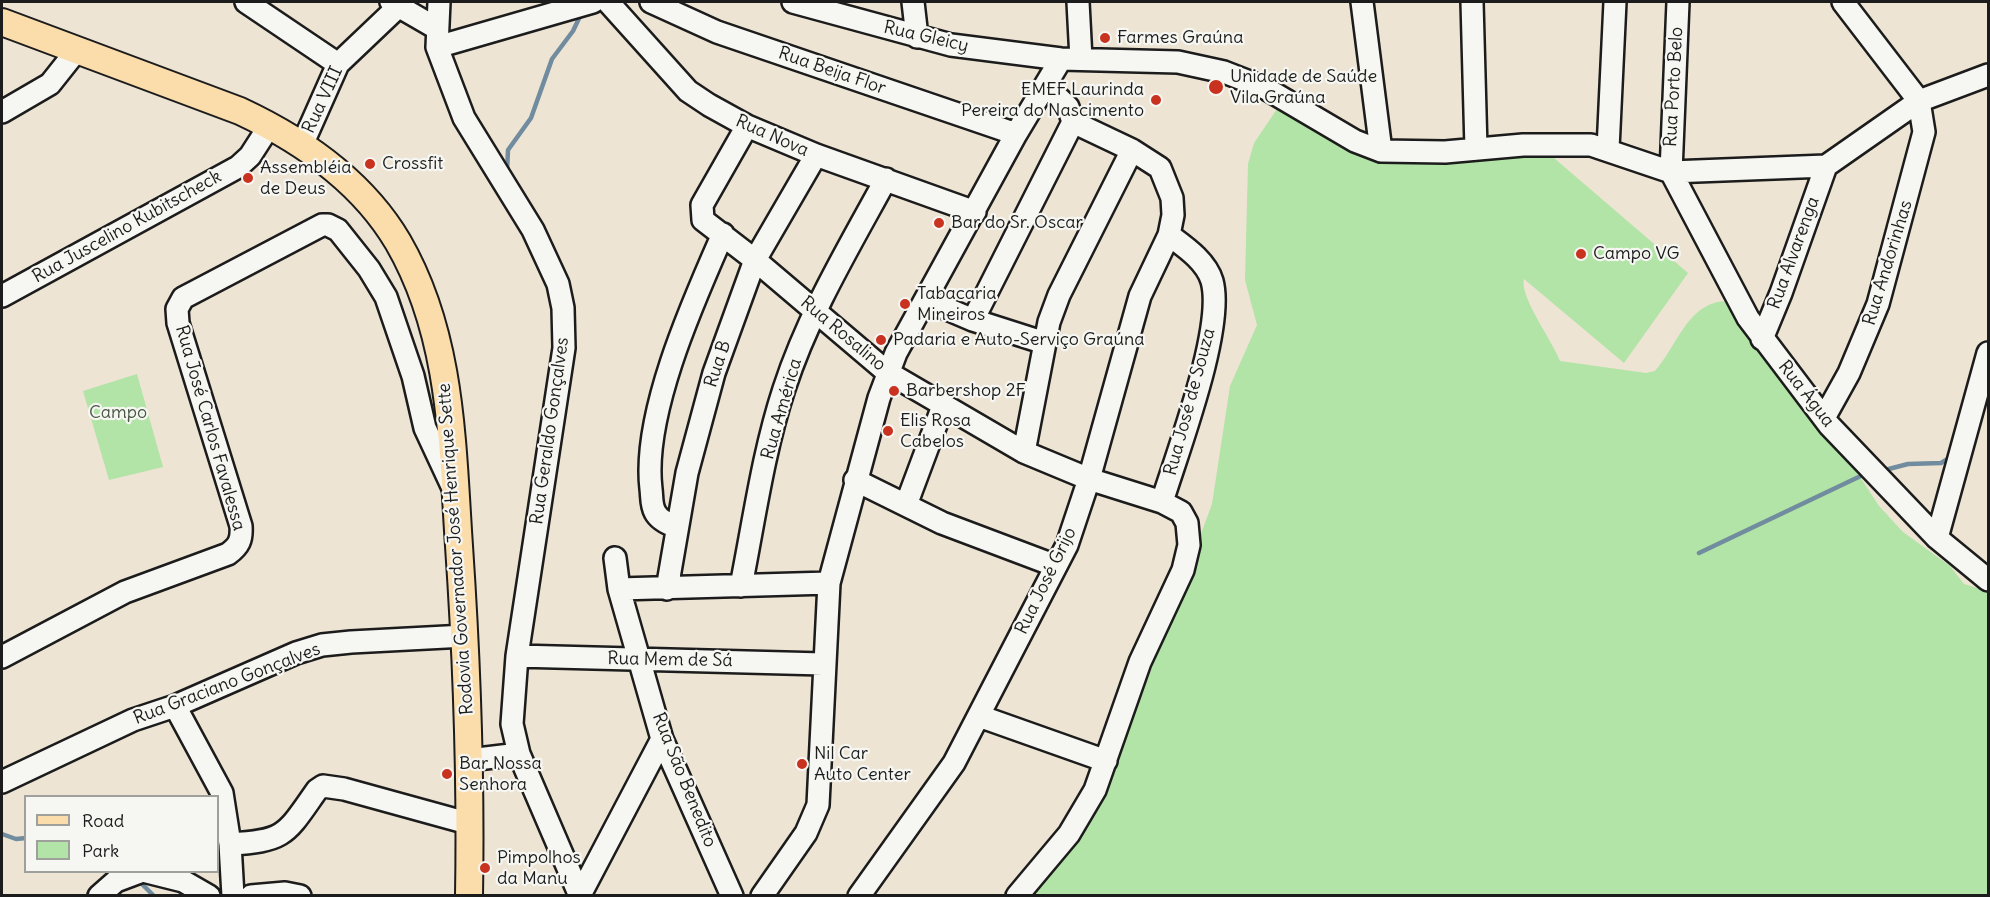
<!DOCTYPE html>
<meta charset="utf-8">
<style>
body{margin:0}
#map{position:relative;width:1990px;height:897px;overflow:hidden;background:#ede4d4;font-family:Delius,sans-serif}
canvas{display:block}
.frame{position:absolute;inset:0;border:3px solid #1c1c1c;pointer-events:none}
.legend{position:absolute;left:24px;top:795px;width:195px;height:78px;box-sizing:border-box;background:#f6f6f2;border:2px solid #9f9f9c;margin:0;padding:8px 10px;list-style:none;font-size:18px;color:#1c1c1c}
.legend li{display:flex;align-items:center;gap:12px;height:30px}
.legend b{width:30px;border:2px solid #9f9f9c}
</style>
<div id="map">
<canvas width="1990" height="897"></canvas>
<div class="frame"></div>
<ul class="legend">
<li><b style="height:8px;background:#fbddab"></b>Road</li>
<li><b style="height:16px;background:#b1e4a6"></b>Park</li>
</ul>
</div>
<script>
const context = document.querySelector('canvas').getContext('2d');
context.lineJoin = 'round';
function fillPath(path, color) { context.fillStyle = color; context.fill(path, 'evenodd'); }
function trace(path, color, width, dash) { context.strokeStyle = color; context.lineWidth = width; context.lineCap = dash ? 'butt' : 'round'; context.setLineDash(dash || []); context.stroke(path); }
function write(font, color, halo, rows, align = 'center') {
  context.font = font + ' Delius,sans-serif'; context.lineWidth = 4.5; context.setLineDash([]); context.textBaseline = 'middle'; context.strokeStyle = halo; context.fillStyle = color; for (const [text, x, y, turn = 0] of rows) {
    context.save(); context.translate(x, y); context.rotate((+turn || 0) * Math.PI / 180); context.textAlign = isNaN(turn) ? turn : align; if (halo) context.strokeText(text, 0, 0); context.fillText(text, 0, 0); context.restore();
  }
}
const green = new Path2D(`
 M 1283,108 L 1339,139 L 1543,153 L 1543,157 L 1547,152 L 1688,273 L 1624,363 L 1524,279 C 1519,296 1552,340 1560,361 L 1646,373 L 1655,371 C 1678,345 1688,301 1728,301 L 1845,454 L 1879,506 L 1903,532 L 1950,566 L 1964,584 L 1988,591 L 1988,895 L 1030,896 L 1102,802 L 1212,504 L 1230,386 L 1257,325 L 1245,280 L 1248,164 L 1254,143 L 1277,109 Z
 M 137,374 L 163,467 L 109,480 L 83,391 Z`);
const stream = new Path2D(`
 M 507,172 L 508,150 L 531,118 L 552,59 L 573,31 L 582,12
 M 1881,471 L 1908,464 L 1941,463 L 1951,457
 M 1699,553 L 1867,473
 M 2,834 L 16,839 L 26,838
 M 138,880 L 154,896`);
const minor = new Path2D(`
 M 246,2 L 338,64
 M 391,2 L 436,28
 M 439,2 L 437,47 L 464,118 L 533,230 L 558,284 L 563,308 L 564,348 L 517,656 L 512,724 L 519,754 L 580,896
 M 608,2 L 688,91 L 709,105 L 747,126 L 816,155 L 975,212
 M 651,2 L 717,32 L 1016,134
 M 793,2 L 951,45 L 1061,59 L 1178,62 L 1224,72 L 1265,88 L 1355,141 L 1381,151 L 1445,152 L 1523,145 L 1591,145 L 1671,172 L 1826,166 L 1919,101 L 1988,75
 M 913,2 L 917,37
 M 1078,2 L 1081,59
 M 1362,2 L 1381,151
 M 1472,2 L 1476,149
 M 1678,2 L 1671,172 L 1748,318 L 1829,425 L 1937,538 L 1988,580
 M 437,47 L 593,2
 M 2,112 L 50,84 L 77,50
 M 747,126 L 702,205 L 703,220 L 755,260 L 887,372 L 1024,452 L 1089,479 L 1162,502 L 1181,512 L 1187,523 L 1189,545 L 1183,570 L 1140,662 L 1095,790 L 1069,834 L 1017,896
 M 302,145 L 338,64 L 399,6
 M 1608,149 L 1615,2
 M 2,296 L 238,167 L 250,156 L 270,125
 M 926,300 L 973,320 L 1045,343
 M 973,320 L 1073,122 L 1068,107 L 1046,86
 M 1762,339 L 1781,293 L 1826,166
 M 1824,418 L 1849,373 L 1878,304 L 1924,132 L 1919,101 L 1843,2
 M 1024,452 L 1049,322 L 1059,295 L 1132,150
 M 855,480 L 942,523 L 1056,566
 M 1162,502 C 1177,453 1225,328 1212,281 C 1206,261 1185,247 1169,235
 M 906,505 L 943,406
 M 677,527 C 668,524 659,520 655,512 C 651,505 652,496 651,489 C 642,415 693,302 723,234
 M 1937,538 L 1988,353
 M 615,558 L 619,589 L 662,739 L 732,896
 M 741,586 C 754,521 763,453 784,389 C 808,315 849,247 886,179
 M 619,589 L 829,583
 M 667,589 L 687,473 L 714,373 L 755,260 L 816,155
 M 517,656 L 823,664
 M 2,657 L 125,592 L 228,554 C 239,546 242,540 241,526 L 178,323 L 177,309 L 183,298 L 322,225 L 328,225 L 338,230 L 369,269 L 386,297 L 413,376 L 425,428 L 453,488
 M 175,706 L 222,793 L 230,844 L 233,896
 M 979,716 L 1106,761
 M 469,760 L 519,754
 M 2,782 L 133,720 L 175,706 L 296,653 L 322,645 L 351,642 L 465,636
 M 230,844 C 286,841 286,834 317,790 L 323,786 L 344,789 L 471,824
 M 147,872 L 183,881 L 209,896
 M 580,895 L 662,739
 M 99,896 L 116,881 L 140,872
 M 251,896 L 285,893 L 300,896
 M 762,896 L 806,833 L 818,805 L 829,583 L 879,398 L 896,353 L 1016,134 L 1061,59
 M 859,896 L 954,763 L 1067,545 L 1089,479 L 1140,296 L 1169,235 L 1173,215 L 1172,198 L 1160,168 L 1132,150 L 1073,122`);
const major = new Path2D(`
 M 2,22 L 240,111 C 302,140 362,181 398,242 C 452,335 452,442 459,546 C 467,663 471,779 469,896`);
const markers = [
 [1105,38,6,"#c8321e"],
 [1216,87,8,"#c8321e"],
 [1156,100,6,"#c8321e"],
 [370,164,6,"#c8321e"],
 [248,178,6,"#c8321e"],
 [939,223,6,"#c8321e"],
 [1581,254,6,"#c8321e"],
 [905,304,6,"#c8321e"],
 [881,340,6,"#c8321e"],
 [894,391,6,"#c8321e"],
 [888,431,6,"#c8321e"],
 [802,764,6,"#c8321e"],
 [447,774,6,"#c8321e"],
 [485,868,6,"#c8321e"]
];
const streetNames = [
 ["Rua Gleicy",926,37,13],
 ["Rua Beija Flor",832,71,19],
 ["Rua Porto Belo",1674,87,-87],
 ["Rua VIII",323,100,-65],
 ["Rua Nova",772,136,24],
 ["Rua Juscelino Kubitscheck",127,227,-29],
 ["Rua Alvarenga",1794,253,-70],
 ["Rua Andorinhas",1888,263,-73],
 ["Rua Rosalino",843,334,40],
 ["Rua B",718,364,-72],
 ["Rua Água",1806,394,52],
 ["Rua José de Souza",1190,402,-75],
 ["Rua América",782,409,-74],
 ["Rua José Carlos Favalessa",210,428,74],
 ["Rua Geraldo Gonçalves",550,431,-82],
 ["Rodovia Governador José Henrique Sette",456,549,-94],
 ["Rua José Grijo",1046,581,-64],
 ["Rua Mem de Sá",670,660,1],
 ["Rua Graciano Gonçalves",227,684,-21],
 ["Rua São Benedito",684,780,68]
];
const poiNames = [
 ["Farmes Graúna",1117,38],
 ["Unidade de Saúde",1230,77],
 ["Vila Graúna",1230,98],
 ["EMEF Laurinda",1144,90,"right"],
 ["Pereira do Nascimento",1144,111,"right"],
 ["Crossfit",382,164],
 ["Assembléia",260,168],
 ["de Deus",260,189],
 ["Bar do Sr. Oscar",951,223],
 ["Campo VG",1593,254],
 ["Tabacaria",917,294],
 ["Mineiros",917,315],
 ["Padaria e Auto-Serviço Graúna",893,340],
 ["Barbershop 2F",906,391],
 ["Elis Rosa",900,421],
 ["Cabelos",900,442],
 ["Nil Car",814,754],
 ["Auto Center",814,775],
 ["Bar Nossa",459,764],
 ["Senhora",459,785],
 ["Pimpolhos",497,858],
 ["da Manu",497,879]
];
const parkNames = [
 ["Campo",118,413]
];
fillPath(green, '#b1e4a6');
trace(stream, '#718c9f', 4.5);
trace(minor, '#1c1c1c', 26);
trace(major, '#1c1c1c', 30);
trace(minor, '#f6f6f2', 21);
trace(major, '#fbddab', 26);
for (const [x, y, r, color] of markers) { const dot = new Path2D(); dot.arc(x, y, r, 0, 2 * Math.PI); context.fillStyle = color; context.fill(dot); trace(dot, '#f6f6f2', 2); }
write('18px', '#1c1c1c', '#f6f6f2', streetNames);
write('18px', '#1c1c1c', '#f6f6f2', poiNames, 'left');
write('18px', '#495845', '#f6f6f2', parkNames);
</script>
